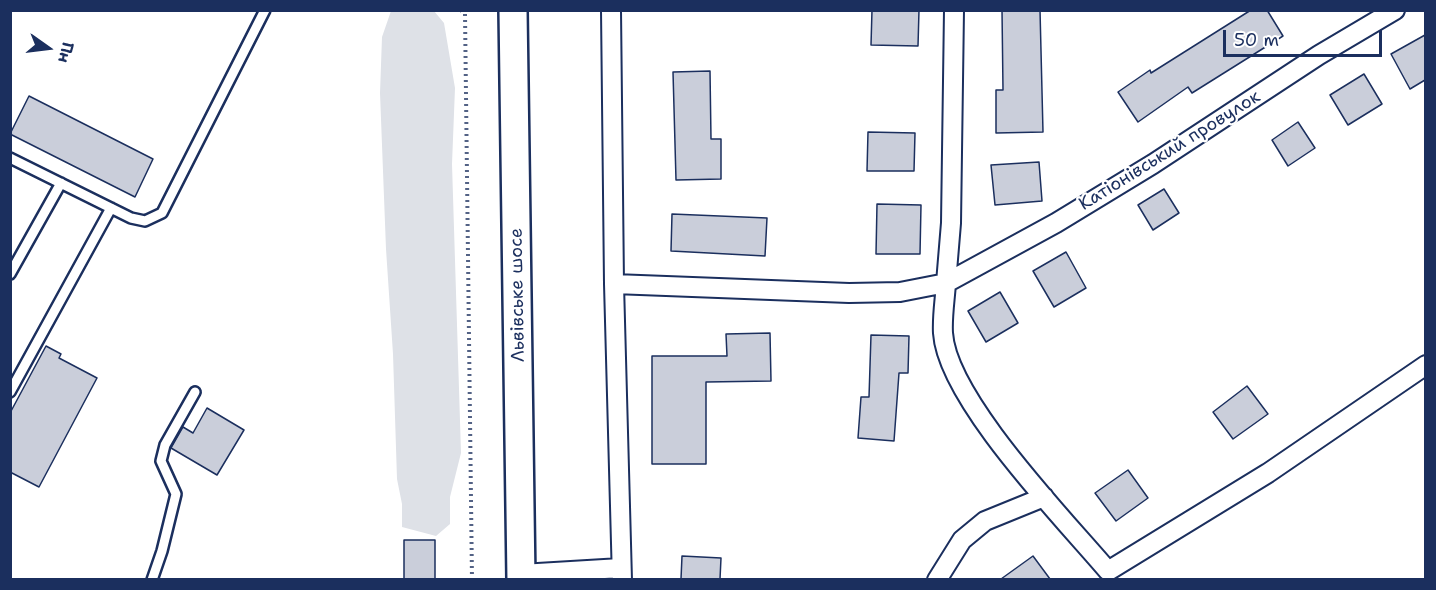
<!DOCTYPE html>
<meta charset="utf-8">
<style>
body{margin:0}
#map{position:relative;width:1436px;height:590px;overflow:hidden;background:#fff;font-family:"Shantell Sans",sans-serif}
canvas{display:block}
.frame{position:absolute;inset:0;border:12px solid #1b2f5e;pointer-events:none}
.north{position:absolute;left:18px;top:18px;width:60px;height:60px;-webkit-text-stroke:4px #fff;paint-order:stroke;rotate:104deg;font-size:16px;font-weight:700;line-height:24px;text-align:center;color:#1b2f5e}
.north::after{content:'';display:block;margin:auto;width:21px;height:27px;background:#1b2f5e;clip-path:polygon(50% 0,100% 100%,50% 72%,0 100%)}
.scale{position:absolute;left:1223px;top:30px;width:159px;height:27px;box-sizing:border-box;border:3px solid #1b2f5e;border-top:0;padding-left:8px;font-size:18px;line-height:21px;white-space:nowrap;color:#1b2f5e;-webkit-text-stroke:4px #fff;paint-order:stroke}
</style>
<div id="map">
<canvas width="1436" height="590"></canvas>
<div class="frame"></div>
<div class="north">Пн</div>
<div class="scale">50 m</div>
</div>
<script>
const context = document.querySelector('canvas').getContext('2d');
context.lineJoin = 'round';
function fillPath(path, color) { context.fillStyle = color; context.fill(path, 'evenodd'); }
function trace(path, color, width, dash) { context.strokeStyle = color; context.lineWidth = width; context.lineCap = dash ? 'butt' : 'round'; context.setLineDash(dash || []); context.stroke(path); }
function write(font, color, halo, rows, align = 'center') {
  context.font = font + ' "Shantell Sans",sans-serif'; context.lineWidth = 4.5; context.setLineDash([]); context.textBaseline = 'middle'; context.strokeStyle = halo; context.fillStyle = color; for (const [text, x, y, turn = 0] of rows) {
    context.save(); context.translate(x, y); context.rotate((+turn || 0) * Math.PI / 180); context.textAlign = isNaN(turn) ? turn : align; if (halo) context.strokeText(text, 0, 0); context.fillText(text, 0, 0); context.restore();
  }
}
const green = new Path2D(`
 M 391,11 L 434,11 L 444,23 L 455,88 L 452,164 L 461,453 L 450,497 L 450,524 L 436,536 L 402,527 L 402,504 L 397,479 L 393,354 L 386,249 L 380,93 L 382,37 Z`);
const building = new Path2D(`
 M 872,10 L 919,10 L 918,46 L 871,45 Z
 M 1002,10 L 1040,10 L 1043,132 L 996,133 L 996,90 L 1003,90 Z
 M 1251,10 L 1267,10 L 1283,36 L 1192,93 L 1188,87 L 1138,122 L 1118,92 L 1150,70 L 1151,73 Z
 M 1425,35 L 1425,80 L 1410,89 L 1391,54 Z
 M 710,71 L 711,139 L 721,139 L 721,179 L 676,180 L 673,72 Z
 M 1364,74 L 1382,104 L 1348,125 L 1330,95 Z
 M 29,96 L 153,159 L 135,197 L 10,134 Z
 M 1298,122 L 1315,148 L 1288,166 L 1272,140 Z
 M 868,132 L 915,133 L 914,171 L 867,171 Z
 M 1039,162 L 1042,201 L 995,205 L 991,165 Z
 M 1164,189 L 1179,213 L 1153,230 L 1138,205 Z
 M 877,204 L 921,205 L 920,254 L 876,254 Z
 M 672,214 L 767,218 L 765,256 L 671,251 Z
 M 1066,252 L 1086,288 L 1054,307 L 1033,271 Z
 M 1000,292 L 1018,323 L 986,342 L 968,311 Z
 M 770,333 L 771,381 L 706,382 L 706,464 L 652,464 L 652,356 L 727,356 L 726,334 Z
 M 871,335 L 909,336 L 908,373 L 899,373 L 894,441 L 858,438 L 861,397 L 869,397 Z
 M 46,346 L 61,354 L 59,358 L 97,378 L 39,487 L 10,472 L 10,413 Z
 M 1247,386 L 1268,414 L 1233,439 L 1213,412 Z
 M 207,408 L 244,430 L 217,475 L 171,448 L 183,427 L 193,433 Z
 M 1128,470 L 1148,498 L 1116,521 L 1095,493 Z
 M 404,540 L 435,540 L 435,579 L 404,579 Z
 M 682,556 L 721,558 L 720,579 L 681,579 Z
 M 1033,556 L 1050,579 L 1001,579 Z`);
const path = new Path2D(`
 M 461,10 L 465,14 L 472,580`);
const lane = new Path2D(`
 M 10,158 L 131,218 L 145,221 L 162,213 L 265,10
 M 10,274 L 61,183
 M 10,392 L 111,208
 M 152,580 L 162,551 L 176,494 L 161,461 L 165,445 L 195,392`);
const street = new Path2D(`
 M 611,10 L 614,284 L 622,580
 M 1395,10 L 1319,55 L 1153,164 L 1056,223 L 946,283 C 945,299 942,317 943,333 C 947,399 1064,519 1108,571 L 1268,473 L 1426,365
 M 614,284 L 849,293 L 900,292 L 946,283 L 951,223 L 954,10
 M 521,574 L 621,568
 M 937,580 L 962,540 L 985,521 L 1044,497`);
const primary = new Path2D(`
 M 513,10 L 521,580`);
const streetNames = [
 ["Катіонівський провулок",1170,151,-32],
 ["Львівське шосе",518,295,-91]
];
fillPath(green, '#dee1e7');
fillPath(building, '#caceda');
trace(building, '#1b2f5e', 1.5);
trace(lane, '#1b2f5e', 14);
trace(street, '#1b2f5e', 22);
trace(primary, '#1b2f5e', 32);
trace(path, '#1b2f5e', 4, [1.5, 4.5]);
trace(lane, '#fff', 9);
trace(street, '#fff', 18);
trace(primary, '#fff', 27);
write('18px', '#1b2f5e', '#fff', streetNames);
</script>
